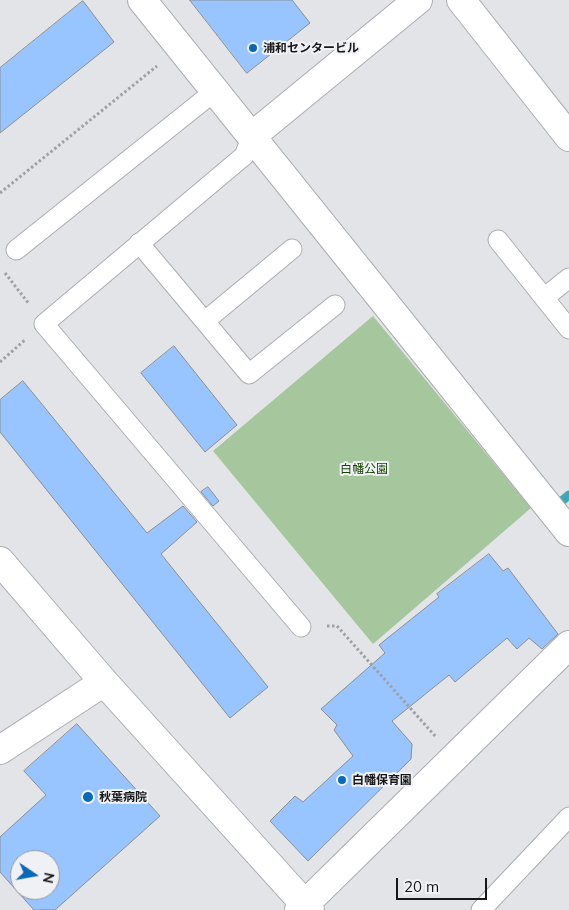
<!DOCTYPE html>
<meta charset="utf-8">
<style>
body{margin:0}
#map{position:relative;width:569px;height:910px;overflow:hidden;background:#e2e4e7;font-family:Mulish,sans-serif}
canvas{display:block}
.north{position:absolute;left:10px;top:850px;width:50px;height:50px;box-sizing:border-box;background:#eff1f4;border:1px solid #999a9c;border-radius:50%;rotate:102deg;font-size:14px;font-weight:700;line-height:20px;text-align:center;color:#171718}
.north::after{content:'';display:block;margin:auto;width:18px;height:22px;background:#0869b6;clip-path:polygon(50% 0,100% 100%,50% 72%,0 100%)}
.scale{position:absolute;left:396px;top:878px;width:91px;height:22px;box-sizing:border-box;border:2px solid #171718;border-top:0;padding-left:6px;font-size:15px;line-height:18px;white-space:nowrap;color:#171718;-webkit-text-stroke:4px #eff1f4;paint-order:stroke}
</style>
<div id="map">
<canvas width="569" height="910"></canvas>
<div class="north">N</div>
<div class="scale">20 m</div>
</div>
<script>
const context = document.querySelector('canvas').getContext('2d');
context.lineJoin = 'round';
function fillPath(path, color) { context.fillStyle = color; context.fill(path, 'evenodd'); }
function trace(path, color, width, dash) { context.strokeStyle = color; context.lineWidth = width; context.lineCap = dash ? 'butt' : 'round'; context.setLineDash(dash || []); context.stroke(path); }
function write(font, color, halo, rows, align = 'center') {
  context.font = font + ' Mulish,"Noto Sans JP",sans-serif'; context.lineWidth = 4; context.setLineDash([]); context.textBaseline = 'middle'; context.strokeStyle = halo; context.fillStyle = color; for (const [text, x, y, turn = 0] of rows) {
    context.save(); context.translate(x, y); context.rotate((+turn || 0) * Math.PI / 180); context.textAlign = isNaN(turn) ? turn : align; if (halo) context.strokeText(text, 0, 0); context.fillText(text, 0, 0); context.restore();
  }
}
const green = new Path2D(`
 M 373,316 L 531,508 L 373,644 L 213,451 Z`);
const stream = new Path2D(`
 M 563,500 L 569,495`);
const building = new Path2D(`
 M 190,0 L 292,0 L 310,23 L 247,73 Z
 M 83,1 L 114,42 L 0,133 L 0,68 Z
 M 174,346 L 237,425 L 205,452 L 141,373 Z
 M 23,381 L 147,533 L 183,506 L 197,522 L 161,554 L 268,687 L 230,718 L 0,432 L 0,400 Z
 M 208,487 L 219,501 L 213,506 L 201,492 Z
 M 489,554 L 503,571 L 508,568 L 558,634 L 542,649 L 529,638 L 517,649 L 507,638 L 455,682 L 449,675 L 392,721 L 412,744 L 411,759 L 308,861 L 270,821 L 295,796 L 303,802 L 353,756 L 334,730 L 337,725 L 321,709 L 385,653 L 379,645 L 439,597 L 437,594 Z
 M 77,724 L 160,816 L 55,910 L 34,910 L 0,872 L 0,837 L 46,795 L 24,771 ZM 20,860 L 50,860 L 50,890 L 20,890 Z`);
const path = new Path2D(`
 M 0,193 L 157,66
 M 5,273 L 29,304
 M 0,362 L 26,339
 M 327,626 L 337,626 L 436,737`);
const lane = new Path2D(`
 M 252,136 L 244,156 L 239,160 L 44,324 L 301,627
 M 498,240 L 569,329
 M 139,243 L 249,374 L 335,305
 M 16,250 L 215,91
 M 544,298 L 569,278
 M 205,321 L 292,249
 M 481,910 L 569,817`);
const street = new Path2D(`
 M 142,0 L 569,532
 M 461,0 L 569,137
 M 252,136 L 418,0
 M 0,561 L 104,682 L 310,910
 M 0,750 L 104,682
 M 299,910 L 569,645`);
const markers = [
 [253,48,5,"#0869b6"],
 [342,780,5,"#0869b6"],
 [88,797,6,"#0869b6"]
];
const poiNames = [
 ["浦和センタービル",263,48],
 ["白幡保育園",352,780],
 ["秋葉病院",99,797]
];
const parkNames = [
 ["白幡公園",364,469]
];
fillPath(green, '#a6c69d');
trace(stream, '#3ea6b4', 9);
fillPath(building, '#98c4ff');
trace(building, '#8c8e90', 1);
trace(lane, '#abadb0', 21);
trace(street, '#abadb0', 30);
trace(path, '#9fa0a3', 3, [2.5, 2.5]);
trace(lane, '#fff', 19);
trace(street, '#fff', 28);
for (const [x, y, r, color] of markers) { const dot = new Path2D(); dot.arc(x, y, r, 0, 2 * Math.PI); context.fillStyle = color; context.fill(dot); trace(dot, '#eff1f4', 2); }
write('bold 12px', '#171718', '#eff1f4', poiNames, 'left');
write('12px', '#174305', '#eff1f4', parkNames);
</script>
